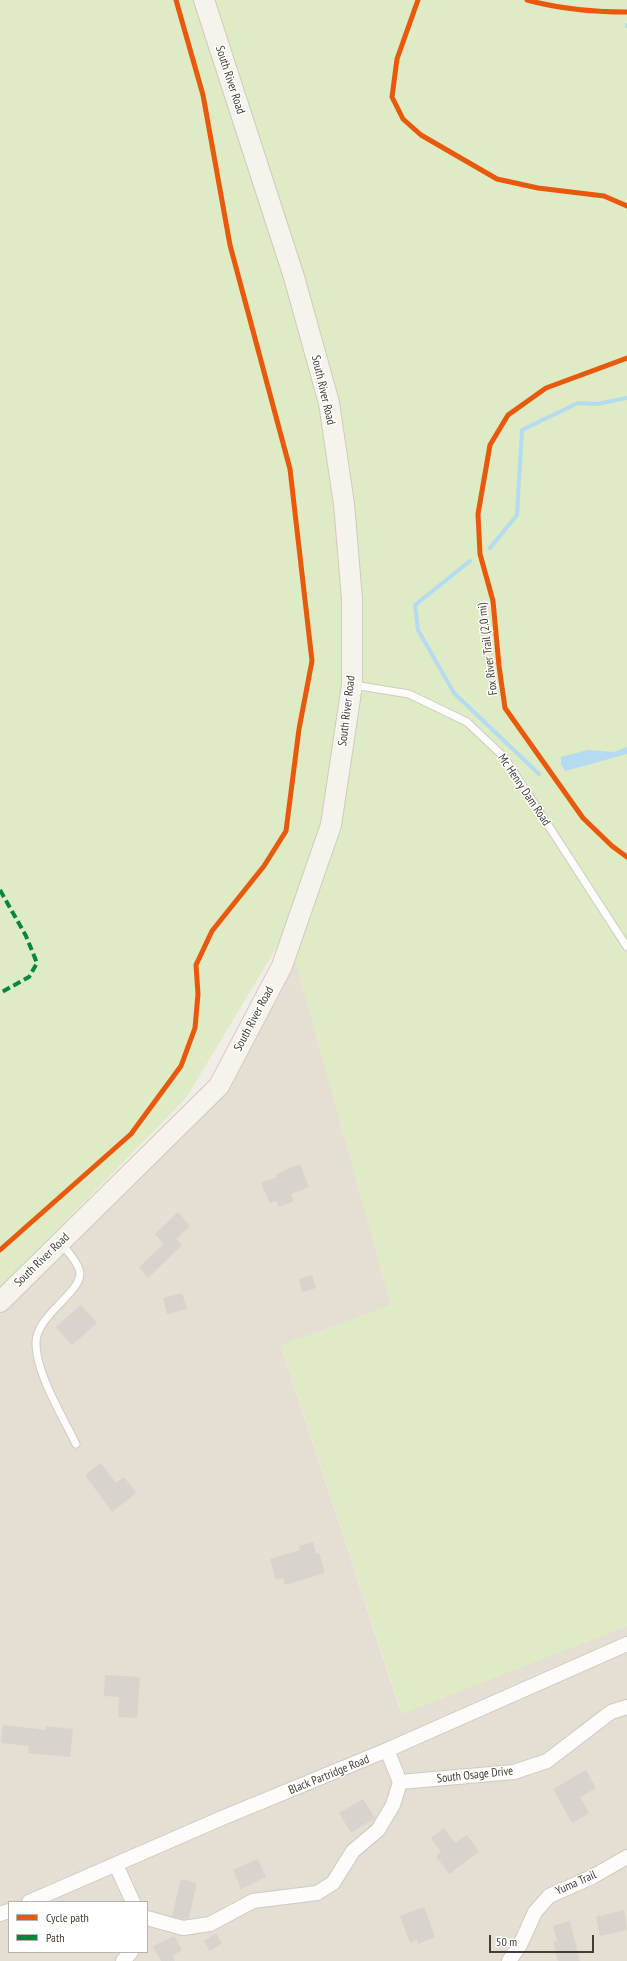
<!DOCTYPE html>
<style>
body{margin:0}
#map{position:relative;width:627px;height:1961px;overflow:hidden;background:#f0ece6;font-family:"PT Sans Narrow",sans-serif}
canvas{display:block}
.legend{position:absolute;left:8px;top:1901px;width:140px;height:52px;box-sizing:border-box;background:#fff;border:1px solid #b5b1ad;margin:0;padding:5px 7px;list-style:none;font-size:12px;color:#453d33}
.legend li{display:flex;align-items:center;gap:8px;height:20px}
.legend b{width:20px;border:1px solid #b5b1ad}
.scale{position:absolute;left:489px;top:1935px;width:105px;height:18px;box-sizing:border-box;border:2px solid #453d33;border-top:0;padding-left:5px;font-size:12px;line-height:14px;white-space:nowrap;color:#453d33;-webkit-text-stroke:3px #fff;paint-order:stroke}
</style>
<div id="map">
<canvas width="627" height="1961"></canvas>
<ul class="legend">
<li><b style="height:5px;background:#e8590c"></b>Cycle path</li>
<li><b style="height:5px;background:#00873e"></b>Path</li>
</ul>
<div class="scale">50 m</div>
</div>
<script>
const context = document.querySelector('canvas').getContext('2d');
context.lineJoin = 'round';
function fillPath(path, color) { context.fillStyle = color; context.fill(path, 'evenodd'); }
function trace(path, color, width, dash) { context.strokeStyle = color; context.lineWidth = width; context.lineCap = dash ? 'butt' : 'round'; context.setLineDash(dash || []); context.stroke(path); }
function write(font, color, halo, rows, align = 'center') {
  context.font = font + ' "PT Sans Narrow",sans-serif'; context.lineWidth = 3; context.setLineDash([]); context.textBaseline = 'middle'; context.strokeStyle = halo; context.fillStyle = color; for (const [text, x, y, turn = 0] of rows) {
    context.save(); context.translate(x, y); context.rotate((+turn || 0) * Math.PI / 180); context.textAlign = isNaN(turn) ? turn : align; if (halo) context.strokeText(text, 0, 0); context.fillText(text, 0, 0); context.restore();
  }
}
const residential = new Path2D(`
 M 296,962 L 391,1305 L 281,1346 L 401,1713 L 627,1626 L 627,1961 L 0,1961 L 0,1302 L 196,1109 L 282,966 ZM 9,1902 L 147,1902 L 147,1952 L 9,1952 Z`);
const green = new Path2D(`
 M 0,0 L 627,0 L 627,1626 L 402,1714 L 281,1345 L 391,1305 L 287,930 L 186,1098 L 0,1288 Z`);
const water = new Path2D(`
 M 627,747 L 627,754 L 565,771 L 561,764 L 561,757 L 588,750 L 614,752 Z`);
const stream = new Path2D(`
 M 627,25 L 627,26
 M 490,548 L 517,515 L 522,430 L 578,403 L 597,404 L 627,398
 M 470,561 L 415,605 L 418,630 L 454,693 L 539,774`);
const building = new Path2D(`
 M 300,1164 L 309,1187 L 291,1194 L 294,1201 L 279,1207 L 276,1201 L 270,1203 L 261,1183 L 277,1177 L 276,1174 Z
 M 178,1212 L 190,1226 L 176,1239 L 182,1245 L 148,1278 L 139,1267 L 164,1244 L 155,1234 Z
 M 312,1275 L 316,1288 L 302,1292 L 299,1279 Z
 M 182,1293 L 187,1309 L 167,1314 L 163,1298 Z
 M 81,1305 L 97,1323 L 72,1345 L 56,1327 Z
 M 101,1463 L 116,1483 L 124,1477 L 136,1493 L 112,1512 L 85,1475 Z
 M 313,1542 L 316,1554 L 319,1553 L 325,1573 L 285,1585 L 283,1578 L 276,1580 L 270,1559 L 300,1550 L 299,1546 Z
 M 105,1675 L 140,1677 L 137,1718 L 118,1717 L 119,1697 L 104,1696 Z
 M 3,1725 L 46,1730 L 46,1726 L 73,1729 L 70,1757 L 28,1753 L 29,1746 L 1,1743 Z
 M 586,1770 L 596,1788 L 580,1797 L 589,1813 L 572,1823 L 553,1789 Z
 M 363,1799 L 375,1818 L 351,1833 L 339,1813 Z
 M 444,1828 L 455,1843 L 467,1835 L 479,1852 L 449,1874 L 436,1856 L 441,1852 L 431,1838 Z
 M 258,1859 L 266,1877 L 241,1889 L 233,1870 Z
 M 181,1879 L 197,1883 L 189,1918 L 184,1919 L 172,1916 Z
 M 424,1907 L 435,1937 L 418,1944 L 417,1940 L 410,1943 L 400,1916 Z
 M 624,1910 L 627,1930 L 600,1936 L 596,1917 Z
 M 570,1921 L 580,1961 L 558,1961 L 553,1942 L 557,1941 L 553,1926 Z
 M 216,1933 L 222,1943 L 210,1951 L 204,1941 Z
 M 174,1936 L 182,1950 L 172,1956 L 175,1961 L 161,1961 L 153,1946 Z`);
const lane = new Path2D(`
 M 354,685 L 409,694 L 467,722 L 504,757 L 627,947
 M 62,1244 C 67,1251 76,1260 79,1269 C 87,1290 37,1313 36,1342 C 35,1372 63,1417 76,1444`);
const street = new Path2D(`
 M 387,1750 L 400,1782
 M 116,1865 L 133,1902
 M 29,1902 L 222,1818 L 387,1750 L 627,1644
 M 0,1914 L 9,1911
 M 147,1918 L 183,1928 L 210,1924 L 253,1901 L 317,1893 L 333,1883 L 353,1851 L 378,1830 L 393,1805 L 400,1782 L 514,1772 L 547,1761 L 611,1712 L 627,1707
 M 123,1961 L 131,1952
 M 509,1961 L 520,1945 L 535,1912 L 549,1896 L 592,1877 L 627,1857`);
const secondary = new Path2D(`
 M 0,1302 L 219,1086 L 282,966 L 331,825 L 352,685 L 352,599 L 344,504 L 329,403 L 294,277 L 204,0`);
const quiet = new Path2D(`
 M 0,890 L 26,936 L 37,963 L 29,977 L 0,993`);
const cycleway = new Path2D(`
 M 418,0 L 397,59 L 392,97 L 403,119 L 421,135 L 497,179 L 538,188 L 604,196 L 627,206
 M 527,0 C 560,9 592,12 627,12
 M 627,358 L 546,388 L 508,415 L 490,445 L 478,514 L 480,554 L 493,601 L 499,666 L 505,708 L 583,818 L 612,846 L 627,857
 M 0,1250 L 131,1134 L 181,1066 L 195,1028 L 198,994 L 196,965 L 212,931 L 264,866 L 286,831 L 299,729 L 312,661 L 290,469 L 230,245 L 203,95 L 176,0`);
const streetNames = [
 ["South River Road",230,80,72],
 ["South River Road",323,390,77],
 ["Fox River Trail (2.0 mi)",488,649,-97],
 ["South River Road",347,711,-83],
 ["Mc Henry Dam Road",524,790,56],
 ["South River Road",254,1019,-62],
 ["South River Road",42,1260,-44],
 ["Black Partridge Road",329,1775,-22],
 ["South Osage Drive",475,1775,-6],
 ["Yuma Trail",576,1883,-24]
];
fillPath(residential, '#e4ded3');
fillPath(green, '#deebc4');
fillPath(water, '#b4dbf0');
trace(stream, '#b4dbf0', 4);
fillPath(building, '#d8d3cd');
trace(lane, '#cecac4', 9);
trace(street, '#cecac4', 16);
trace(secondary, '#d1cabe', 22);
trace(lane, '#fdfcfb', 7);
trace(street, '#fdfcfb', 14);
trace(secondary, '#f6f3ed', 20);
trace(quiet, '#00873e', 4, [8, 4]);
trace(cycleway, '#e8590c', 5);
write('12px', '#453d33', '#fff', streetNames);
</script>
